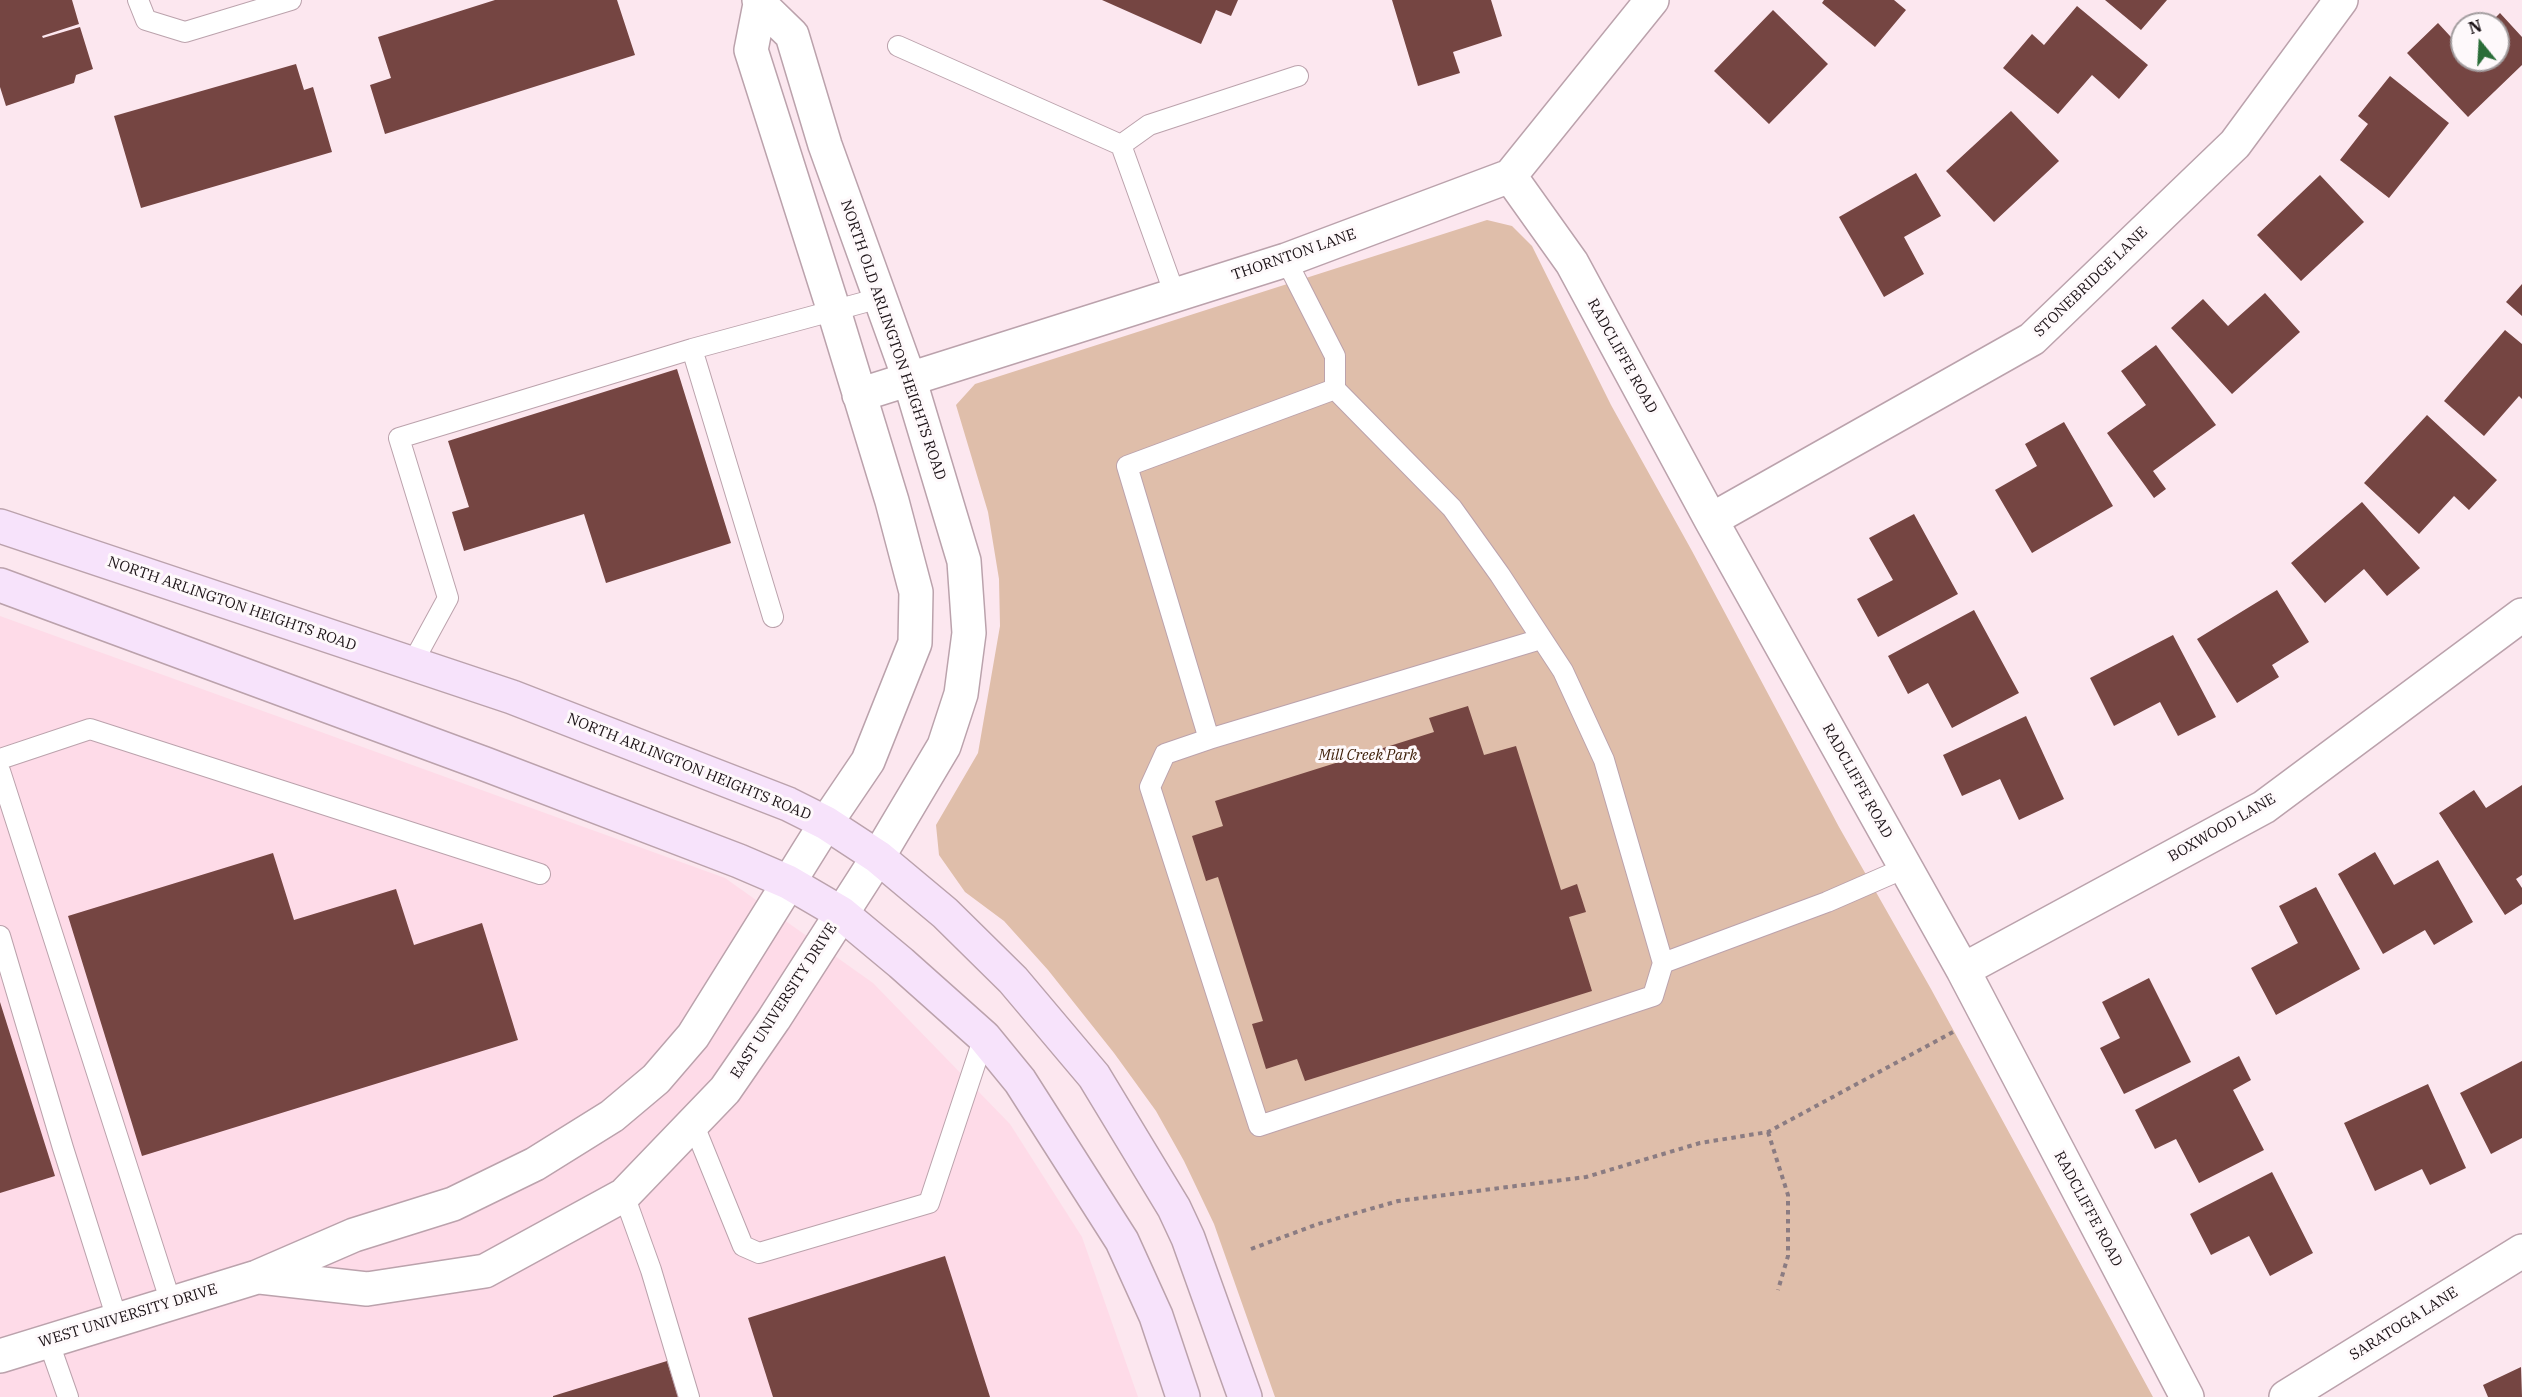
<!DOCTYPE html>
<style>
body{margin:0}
#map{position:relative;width:2522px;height:1397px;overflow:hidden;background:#fce7ef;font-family:"IBM Plex Serif",serif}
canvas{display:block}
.north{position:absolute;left:2450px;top:12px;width:60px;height:60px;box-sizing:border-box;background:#fef9fb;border:2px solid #a39d9f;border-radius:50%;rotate:342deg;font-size:16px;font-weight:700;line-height:24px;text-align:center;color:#1b1216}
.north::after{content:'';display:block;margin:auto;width:21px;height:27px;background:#2a6d38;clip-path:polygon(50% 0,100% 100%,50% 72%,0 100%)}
</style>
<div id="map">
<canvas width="2522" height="1397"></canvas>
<div class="north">N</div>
</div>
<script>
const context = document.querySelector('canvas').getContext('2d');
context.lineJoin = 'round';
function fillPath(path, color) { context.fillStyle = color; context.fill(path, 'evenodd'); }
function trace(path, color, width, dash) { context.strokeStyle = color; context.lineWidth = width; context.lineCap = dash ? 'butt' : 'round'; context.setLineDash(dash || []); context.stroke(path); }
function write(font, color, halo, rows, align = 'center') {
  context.font = font + ' "IBM Plex Serif",serif'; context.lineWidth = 6; context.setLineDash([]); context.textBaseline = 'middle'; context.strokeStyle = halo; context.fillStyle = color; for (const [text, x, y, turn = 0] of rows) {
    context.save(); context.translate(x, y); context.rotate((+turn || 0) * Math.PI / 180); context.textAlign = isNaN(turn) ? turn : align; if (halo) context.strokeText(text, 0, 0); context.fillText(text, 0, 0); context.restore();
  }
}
const built = new Path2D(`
 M 0,616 L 725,878 L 873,983 L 1010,1124 L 1082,1237 L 1138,1397 L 0,1397 Z`);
const green = new Path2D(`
 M 1487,220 L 1512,226 L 1532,246 L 1611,405 L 1692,551 L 1839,827 L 1931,989 L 2153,1397 L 1275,1397 L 1214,1224 L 1184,1161 L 1156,1111 L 1114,1053 L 1048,970 L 1004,921 L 965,892 L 939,855 L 936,825 L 978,753 L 1000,626 L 999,579 L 988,512 L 956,405 L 975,384 Z`);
const building = new Path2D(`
 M 0,0 L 72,0 L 79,24 L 42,36 L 43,38 L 80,27 L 93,69 L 76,75 L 74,83 L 6,106 L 0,87 Z
 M 495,0 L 617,0 L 635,55 L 385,134 L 370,85 L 391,78 L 378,37 Z
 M 1102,0 L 1238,0 L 1231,16 L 1216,10 L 1201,44 Z
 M 1392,0 L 1491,0 L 1502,36 L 1453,52 L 1460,73 L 1418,86 Z
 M 1824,0 L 1894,0 L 1906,10 L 1875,47 L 1822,3 Z
 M 2105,0 L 2167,0 L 2141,30 Z
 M 2077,6 L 2148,65 L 2119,99 L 2092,75 L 2058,114 L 2003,68 L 2032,34 L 2044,45 Z
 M 1773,10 L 1828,64 L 1769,124 L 1714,71 Z
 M 2500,13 L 2522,37 L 2522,65 L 2468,117 L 2407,53 L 2438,23 L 2462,49 L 2462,60 L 2498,60 L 2498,24 L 2489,24 Z
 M 296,64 L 304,90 L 313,87 L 332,152 L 141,208 L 114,116 Z
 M 2390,76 L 2449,123 L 2389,198 L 2340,160 L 2368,124 L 2358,116 Z
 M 2011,111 L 2059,161 L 1994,222 L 1946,171 Z
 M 1916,173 L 1941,216 L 1904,237 L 1924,274 L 1884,297 L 1839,217 Z
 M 2320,175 L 2364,222 L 2301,281 L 2257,235 Z
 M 2522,284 L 2522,316 L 2506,302 Z
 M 2265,293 L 2300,332 L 2232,394 L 2171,328 L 2203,299 L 2228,326 Z
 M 2505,330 L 2522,344 L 2522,399 L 2519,396 L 2484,436 L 2444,401 Z
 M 2156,345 L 2216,425 L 2153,471 L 2166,489 L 2154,498 L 2107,433 L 2146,405 L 2121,371 Z
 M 677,369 L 731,543 L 606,583 L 584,514 L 464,551 L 452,512 L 469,507 L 448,441 Z
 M 2427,415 L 2497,480 L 2469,510 L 2454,496 L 2419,534 L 2364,483 Z
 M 2064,422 L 2113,506 L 2032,553 L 1995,490 L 2037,466 L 2025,444 Z
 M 2362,502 L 2420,568 L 2387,596 L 2364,569 L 2325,603 L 2291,563 Z
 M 1914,514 L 1958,594 L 1878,637 L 1857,599 L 1893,580 L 1869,538 Z
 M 2277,590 L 2309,642 L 2272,665 L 2279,677 L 2237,703 L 2197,639 Z
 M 1974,610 L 2019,693 L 1952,728 L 1928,683 L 1908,694 L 1888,656 Z
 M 2173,635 L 2216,717 L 2178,736 L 2160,702 L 2114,726 L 2090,678 Z
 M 1468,706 L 1484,755 L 1516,746 L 1561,890 L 1577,884 L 1586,912 L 1569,917 L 1592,991 L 1305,1081 L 1297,1059 L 1266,1069 L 1252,1024 L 1263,1021 L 1218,877 L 1206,881 L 1192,836 L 1223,826 L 1215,801 L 1434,732 L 1429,718 Z
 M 2026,716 L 2064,799 L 2019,820 L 2000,779 L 1962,796 L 1943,755 Z
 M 2522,785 L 2522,875 L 2516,879 L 2522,888 L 2522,904 L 2505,915 L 2439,813 L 2474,790 L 2486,808 Z
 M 2375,852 L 2394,885 L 2438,860 L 2473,922 L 2434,945 L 2425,930 L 2383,954 L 2338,874 Z
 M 273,853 L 294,920 L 396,889 L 414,945 L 482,923 L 518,1040 L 142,1156 L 68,916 Z
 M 2316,887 L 2360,969 L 2276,1015 L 2251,968 L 2298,943 L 2279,906 Z
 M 2149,978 L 2191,1062 L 2124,1094 L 2100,1048 L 2120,1038 L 2102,1002 Z
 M 0,1002 L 55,1176 L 0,1193 Z
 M 2239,1056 L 2251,1080 L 2233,1090 L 2264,1150 L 2199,1183 L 2176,1139 L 2155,1149 L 2135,1110 Z
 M 2522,1061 L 2522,1138 L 2491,1154 L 2460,1093 Z
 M 2428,1084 L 2466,1168 L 2430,1185 L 2422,1169 L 2375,1191 L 2344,1123 Z
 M 2272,1172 L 2313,1253 L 2270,1276 L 2249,1236 L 2211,1255 L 2190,1214 Z
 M 945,1256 L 990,1397 L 773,1397 L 748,1318 Z
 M 667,1361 L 678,1397 L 553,1397 L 553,1396 Z
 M 2521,1367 L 2522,1397 L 2488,1397 L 2483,1385 Z`);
const path = new Path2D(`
 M 1768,1132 L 1788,1195 L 1788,1256 L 1778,1290
 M 1251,1249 L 1318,1224 L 1398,1201 L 1586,1177 L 1700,1143 L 1768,1132 L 1953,1032`);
const lane = new Path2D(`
 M 138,0 L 146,20 L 185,32 L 291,0
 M 898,46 L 1121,145 L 1175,295
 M 1121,145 L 1149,125 L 1298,76
 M 1286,260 L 1335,356 L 1335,389 L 1452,508 L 1500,575 L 1563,671 L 1604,760 L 1663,963 L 1827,902 L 1905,868
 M 692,349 L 773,617
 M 1335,389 L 1127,466 L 1209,739 L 1541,639
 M 412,664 L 448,598 L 399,438 L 692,349 L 880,298
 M 1209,739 L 1165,754 L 1150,787 L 1259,1126 L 1653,996 L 1663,963
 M 0,759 L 90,729 L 540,874
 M 0,771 L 171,1303
 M 0,936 L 63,1148 L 117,1319
 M 693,1123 L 743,1246 L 759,1253 L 929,1203 L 984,1037
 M 624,1195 L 651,1270 L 689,1397
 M 48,1340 L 68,1397`);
const street = new Path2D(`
 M 1510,176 L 1572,263 L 1711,520 L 1963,970 L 2187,1397
 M 859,395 L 1286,260 L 1510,176 L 1652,0
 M 1711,520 L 2032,339 L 2235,144 L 2341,0
 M 1963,970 L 2264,807 L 2522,615
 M 260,1277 L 367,1289 L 485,1271 L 624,1195 L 725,1090 L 774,1019 L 878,857 L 944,746 L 961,694 L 969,633 L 964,561 L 909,378 L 825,145 L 792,35 L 760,4 L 759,0
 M 0,1356 L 257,1277 L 354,1235 L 453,1204 L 535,1164 L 612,1116 L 656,1079 L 693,1036 L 826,823 L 868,761 L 915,643 L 916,592 L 892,501 L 834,311 L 751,50 L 760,4
 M 2286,1397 L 2522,1251`);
const secondary = new Path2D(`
 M 0,526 L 512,697 L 788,804 L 826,823 L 878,857 L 945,913 L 1013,980 L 1094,1076 L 1174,1208 L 1188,1238 L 1245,1397
 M 0,585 L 485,764 L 739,861 L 788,882 L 841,913 L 901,963 L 984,1037 L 1020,1081 L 1122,1241 L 1156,1316 L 1183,1397`);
const streetNames = [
 ["THORNTON LANE",1294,255,-19],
 ["STONEBRIDGE LANE",2091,282,-44],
 ["NORTH OLD ARLINGTON HEIGHTS ROAD",893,340,71],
 ["RADCLIFFE ROAD",1622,356,61],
 ["NORTH ARLINGTON HEIGHTS ROAD",232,604,19],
 ["NORTH ARLINGTON HEIGHTS ROAD",689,767,22],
 ["RADCLIFFE ROAD",1857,781,61],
 ["BOXWOOD LANE",2222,828,-30],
 ["EAST UNIVERSITY DRIVE",784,1001,-57],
 ["RADCLIFFE ROAD",2088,1209,62],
 ["WEST UNIVERSITY DRIVE",128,1316,-17],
 ["SARATOGA LANE",2404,1324,-32]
];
const parkNames = [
 ["Mill Creek Park",1368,756]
];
fillPath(built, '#fedbe8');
fillPath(green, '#dfbeaa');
fillPath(building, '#754542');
trace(lane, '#bba2ac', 22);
trace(street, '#bba2ac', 36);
trace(secondary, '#bba2ac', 36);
trace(path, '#8b7c82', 4, [4.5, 4.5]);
trace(lane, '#fff', 20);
trace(street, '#fff', 33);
trace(secondary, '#f7e3fb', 33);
write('15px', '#1b1216', '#fef9fb', streetNames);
write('italic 15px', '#3e2009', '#fef9fb', parkNames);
</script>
